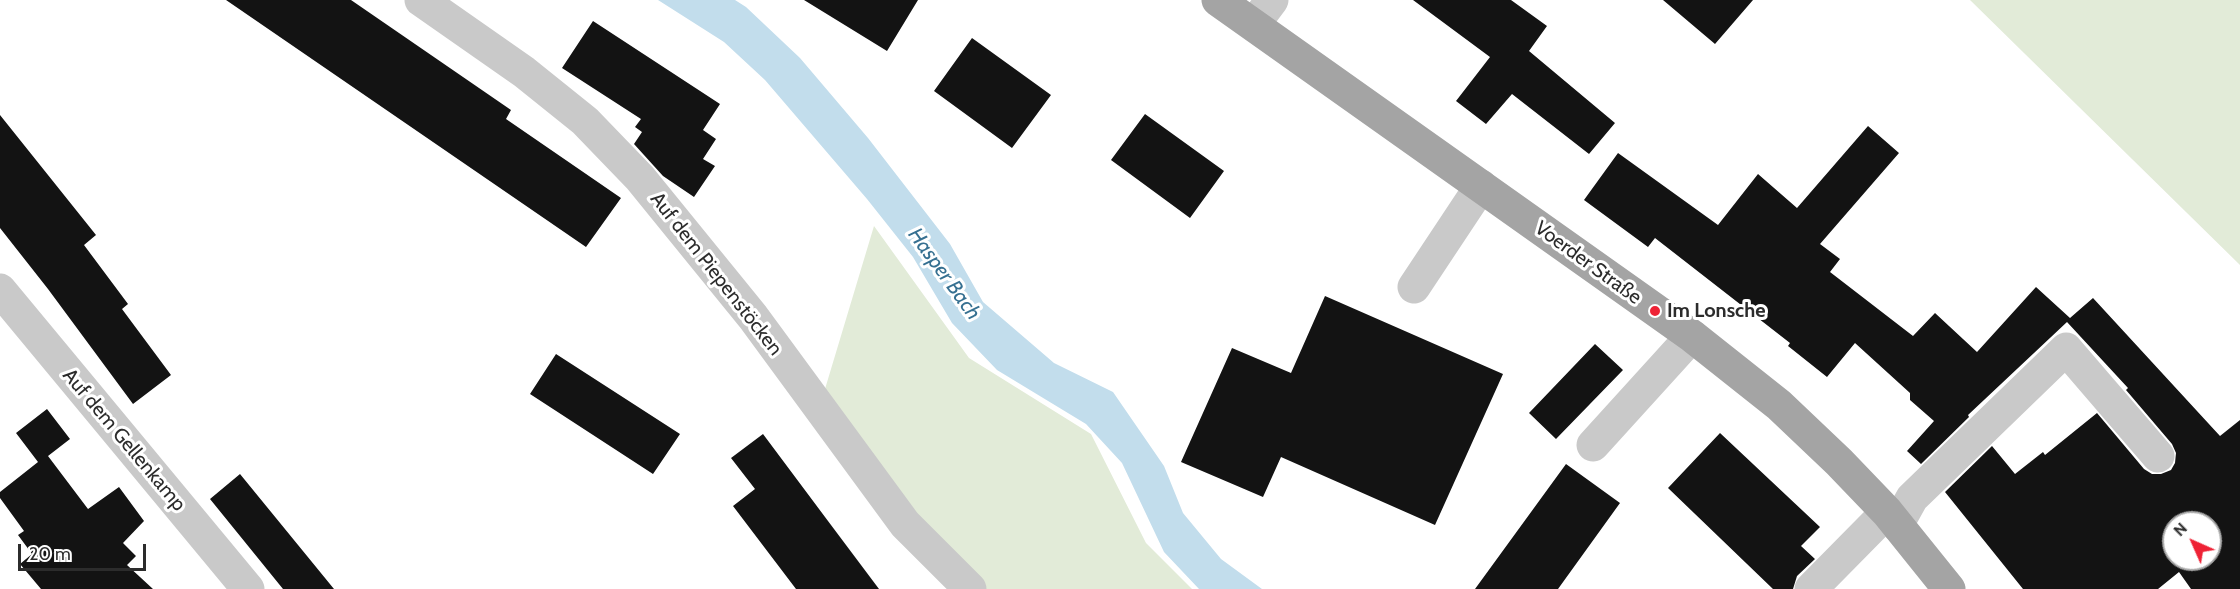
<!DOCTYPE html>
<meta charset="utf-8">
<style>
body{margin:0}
#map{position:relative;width:2240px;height:589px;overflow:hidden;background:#fff;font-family:Cabin,sans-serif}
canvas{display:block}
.north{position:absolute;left:2162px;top:511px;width:60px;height:60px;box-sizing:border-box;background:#fff;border:2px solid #ababab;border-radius:50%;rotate:315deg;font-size:16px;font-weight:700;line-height:24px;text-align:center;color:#2c2c2c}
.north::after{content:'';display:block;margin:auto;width:21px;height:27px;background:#ee2235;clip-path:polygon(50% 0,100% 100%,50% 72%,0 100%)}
.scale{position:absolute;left:18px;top:544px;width:128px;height:27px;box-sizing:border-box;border:3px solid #2c2c2c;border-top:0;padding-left:8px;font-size:18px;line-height:21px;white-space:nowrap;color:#2c2c2c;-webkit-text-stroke:4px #fff;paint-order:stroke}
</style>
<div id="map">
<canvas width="2240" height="589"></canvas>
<div class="north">N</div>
<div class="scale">20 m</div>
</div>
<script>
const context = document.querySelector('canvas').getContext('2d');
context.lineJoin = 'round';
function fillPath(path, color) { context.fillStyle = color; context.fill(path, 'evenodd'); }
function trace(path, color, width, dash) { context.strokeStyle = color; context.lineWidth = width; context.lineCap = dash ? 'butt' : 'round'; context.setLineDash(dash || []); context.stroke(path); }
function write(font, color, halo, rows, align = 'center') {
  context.font = font + ' Cabin,sans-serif'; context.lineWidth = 6; context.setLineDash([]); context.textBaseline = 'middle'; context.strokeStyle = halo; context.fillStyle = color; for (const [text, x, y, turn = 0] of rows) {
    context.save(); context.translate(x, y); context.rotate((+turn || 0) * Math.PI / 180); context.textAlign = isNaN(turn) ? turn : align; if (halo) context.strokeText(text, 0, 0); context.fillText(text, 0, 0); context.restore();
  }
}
const green = new Path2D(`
 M 1970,0 L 2240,0 L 2240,265 Z
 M 874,226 L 969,358 L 1091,434 L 1146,543 L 1192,589 L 985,589 L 912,513 L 825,389 Z`);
const water = new Path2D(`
 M 658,0 L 735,0 L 746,7 L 800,58 L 868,138 L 950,244 L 983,302 L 1054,363 L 1113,392 L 1164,466 L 1183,513 L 1221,559 L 1262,589 L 1199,589 L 1164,552 L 1122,463 L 1086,424 L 997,370 L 952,323 L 913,257 L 867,199 L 765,80 L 724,42 Z`);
const building = new Path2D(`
 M 226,0 L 351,0 L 511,110 L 506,119 L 621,198 L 586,247 Z
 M 804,0 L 918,0 L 887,51 Z
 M 1413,0 L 1511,0 L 1547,26 L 1529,51 L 1615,123 L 1589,154 L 1512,94 L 1486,124 L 1456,101 L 1490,57 Z
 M 1663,0 L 1753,0 L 1715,44 Z
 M 593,21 L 720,104 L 703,130 L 716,139 L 703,159 L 715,166 L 694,197 L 663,176 L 634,144 L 642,132 L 635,127 L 641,119 L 562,68 Z
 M 972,38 L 1051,95 L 1012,148 L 934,91 Z
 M 1145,114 L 1224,171 L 1190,218 L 1111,160 Z
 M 0,115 L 96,235 L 84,245 L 128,304 L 122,309 L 171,375 L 133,404 L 48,289 L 0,228 Z
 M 1868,126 L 1899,153 L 1820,244 L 1840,259 L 1830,272 L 1913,336 L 1935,313 L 1977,352 L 2036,287 L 2070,318 L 2093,298 L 2220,436 L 2240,420 L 2240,589 L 2191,589 L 2179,572 L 2158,589 L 2023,589 L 1945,492 L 1992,446 L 2015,474 L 2043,452 L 2045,455 L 2097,413 L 2144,469 L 2152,474 L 2161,474 L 2171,470 L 2175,463 L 2176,453 L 2172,444 L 2126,390 L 2128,388 L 2067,322 L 1968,415 L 1969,417 L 1921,464 L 1907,451 L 1934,421 L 1910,400 L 1910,393 L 1855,343 L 1827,377 L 1788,346 L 1790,343 L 1655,238 L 1648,247 L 1584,200 L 1618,153 L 1718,225 L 1758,174 L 1797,208 ZM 2174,523 L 2210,523 L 2210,559 L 2174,559 Z
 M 1325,296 L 1503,374 L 1435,525 L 1281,457 L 1263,497 L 1181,462 L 1232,348 L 1291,373 Z
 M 1595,344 L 1623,370 L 1556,439 L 1529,413 Z
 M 556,354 L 680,434 L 653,474 L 530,394 Z
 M 47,409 L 70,439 L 48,456 L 88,509 L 119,487 L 144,521 L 123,543 L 136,556 L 127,565 L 153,589 L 41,589 L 20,564 L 32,554 L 18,535 L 24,531 L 0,498 L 0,492 L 38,462 L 16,433 Z
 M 1720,433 L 1820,527 L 1801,546 L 1815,559 L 1797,576 L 1793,589 L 1773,589 L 1668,488 Z
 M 763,434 L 825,517 L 879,589 L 796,589 L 733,506 L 755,489 L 731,458 Z
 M 1566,464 L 1620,503 L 1558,589 L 1475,589 Z
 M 240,474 L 334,589 L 283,589 L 210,499 Z`);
const minor = new Path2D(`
 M 421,0 L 524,72 L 585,121 L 640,178 L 753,317 L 905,524 L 970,589
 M 1254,24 L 1272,0
 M 1414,287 L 1481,186
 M 0,290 L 248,589
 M 1593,445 L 1692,336
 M 1897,525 L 1912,498 L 2066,349 L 2158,456
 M 1811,589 L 1887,512`);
const major = new Path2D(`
 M 1218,0 L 1692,336 L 1779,405 L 1839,462 L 1887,512 L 1949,589`);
const markers = [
 [1655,311,6,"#ee2235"]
];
const streetNames = [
 ["Voerder Straße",1588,263,36],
 ["Auf dem Piepenstöcken",716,274,52],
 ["Auf dem Gellenkamp",124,440,50]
];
const poiNames = [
 ["Im Lonsche",1667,311]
];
const waterNames = [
 ["Hasper Bach",944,274,54]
];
fillPath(green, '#e2ebd8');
fillPath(water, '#c2ddec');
fillPath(building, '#131313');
trace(minor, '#c9c9c9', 33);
trace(major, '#a4a4a4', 33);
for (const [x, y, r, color] of markers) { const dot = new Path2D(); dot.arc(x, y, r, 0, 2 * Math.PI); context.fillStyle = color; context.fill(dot); trace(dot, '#fff', 2); }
write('20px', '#2c2c2c', '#fff', streetNames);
write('bold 20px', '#2c2c2c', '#fff', poiNames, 'left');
write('italic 21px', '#367091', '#fff', waterNames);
</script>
